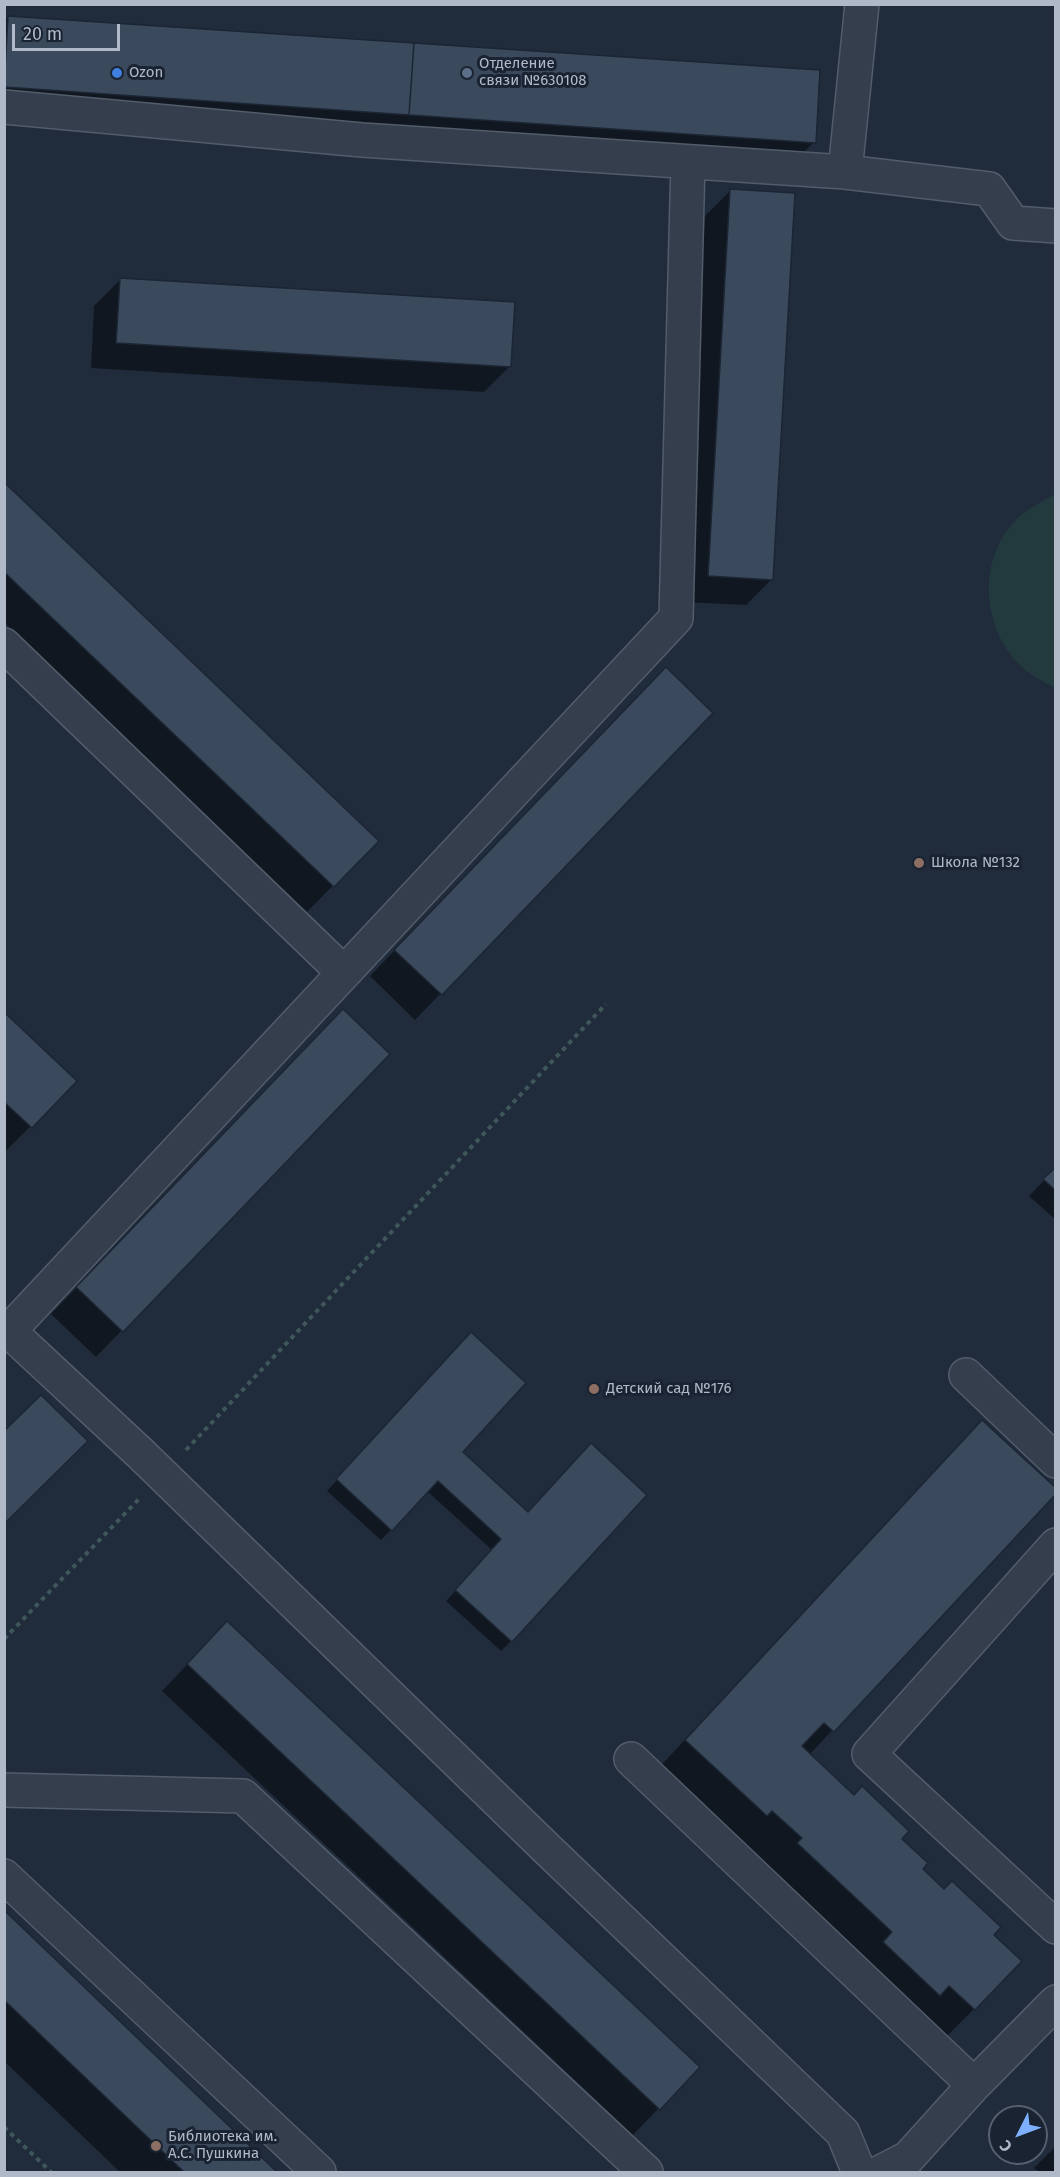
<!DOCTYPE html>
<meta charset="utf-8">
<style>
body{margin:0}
#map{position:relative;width:1060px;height:2177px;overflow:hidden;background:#202c3c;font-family:"Fira Sans",sans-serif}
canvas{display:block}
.frame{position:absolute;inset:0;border:6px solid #afb9c8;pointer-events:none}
.north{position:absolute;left:988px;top:2105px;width:60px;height:60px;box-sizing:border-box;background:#192331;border:2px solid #555f6d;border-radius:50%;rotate:228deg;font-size:16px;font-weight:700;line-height:24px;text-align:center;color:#afb9c8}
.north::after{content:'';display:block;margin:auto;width:21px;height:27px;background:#7db0ff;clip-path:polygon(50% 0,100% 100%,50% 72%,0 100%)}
.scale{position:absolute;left:12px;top:24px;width:108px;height:27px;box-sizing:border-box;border:3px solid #afb9c8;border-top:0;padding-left:8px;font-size:18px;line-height:21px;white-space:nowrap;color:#afb9c8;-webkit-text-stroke:4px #192331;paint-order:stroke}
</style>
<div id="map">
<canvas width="1060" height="2177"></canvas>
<div class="frame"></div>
<div class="north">С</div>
<div class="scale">20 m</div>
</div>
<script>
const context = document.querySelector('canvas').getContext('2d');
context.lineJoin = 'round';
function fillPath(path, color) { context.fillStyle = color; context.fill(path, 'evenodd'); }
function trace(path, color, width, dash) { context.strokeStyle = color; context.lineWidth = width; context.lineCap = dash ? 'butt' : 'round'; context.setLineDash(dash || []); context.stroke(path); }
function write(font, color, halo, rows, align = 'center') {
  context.font = font + ' "Fira Sans",sans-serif'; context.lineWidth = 6; context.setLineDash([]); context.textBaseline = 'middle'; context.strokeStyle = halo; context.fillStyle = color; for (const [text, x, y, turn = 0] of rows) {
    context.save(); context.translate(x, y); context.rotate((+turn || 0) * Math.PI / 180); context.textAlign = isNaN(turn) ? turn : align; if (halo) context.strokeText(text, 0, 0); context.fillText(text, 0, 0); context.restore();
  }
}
const green = new Path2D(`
 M 1055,494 L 1055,688 C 1042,681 1028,674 1017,662 C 980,622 978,554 1020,516 C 1031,507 1043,501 1055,494 Z`);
const shadow = new Path2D(`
 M 8,17 L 814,142 L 788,168 L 4,115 L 4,21 Z
 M 731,190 L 772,579 L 746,605 L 683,602 L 705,216 Z
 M 120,280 L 510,366 L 484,392 L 91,368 L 94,306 Z
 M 4,484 L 377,841 L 307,912 L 4,622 Z
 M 640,695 L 710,713 L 415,1020 L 370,976 Z
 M 4,1014 L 75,1081 L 4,1153 Z
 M 318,1037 L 388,1054 L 96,1357 L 51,1314 Z
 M 1056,1168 L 1056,1220 L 1029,1196 Z
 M 461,1345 L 461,1452 L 527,1514 L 511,1641 L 501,1651 L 446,1601 L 492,1550 L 427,1491 L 381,1540 L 327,1491 Z
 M 951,1453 L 1056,1492 L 809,1755 L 900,1839 L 921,1869 L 992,1935 L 974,2009 L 943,2040 L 655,1772 Z
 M 202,1649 L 698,2067 L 633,2135 L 162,1691 Z
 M 4,1912 L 275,2172 L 120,2172 L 4,2061 Z
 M 1056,2146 L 1056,2172 L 1039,2172 L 1034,2168 Z`);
const building = new Path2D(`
 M 8,16 L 414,43 L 409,115 L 4,87 Z
 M 414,43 L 820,70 L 816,143 L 409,115 Z
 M 730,189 L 795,193 L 773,580 L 708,576 Z
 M 120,278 L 515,302 L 511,367 L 116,343 Z
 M 4,482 L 379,841 L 334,887 L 4,572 Z
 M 666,667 L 713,713 L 442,995 L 394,950 Z
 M 343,1009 L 390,1054 L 123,1332 L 76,1287 Z
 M 4,1012 L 77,1081 L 32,1128 L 4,1102 Z
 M 1056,1167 L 1056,1191 L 1043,1179 Z
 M 471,1332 L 526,1383 L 463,1452 L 528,1512 L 591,1443 L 647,1495 L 512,1642 L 455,1590 L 501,1539 L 438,1481 L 392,1531 L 336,1479 Z
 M 41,1395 L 88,1441 L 4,1524 L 4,1431 Z
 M 982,1420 L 1056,1488 L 1056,1494 L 834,1732 L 824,1723 L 802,1746 L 854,1795 L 862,1786 L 909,1831 L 902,1839 L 928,1863 L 923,1869 L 944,1889 L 952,1881 L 1001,1927 L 994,1935 L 1022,1961 L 975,2010 L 949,1986 L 940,1996 L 883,1942 L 892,1932 L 797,1843 L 802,1838 L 772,1811 L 767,1816 L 685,1740 Z
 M 227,1621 L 700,2067 L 660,2110 L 187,1664 Z
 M 4,1910 L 277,2172 L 184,2172 L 4,2000 Z`);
const path = new Path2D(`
 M 186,1450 L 606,1004
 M 4,1639 L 139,1499
 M 4,2127 L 51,2172`);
const minor = new Path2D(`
 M 862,4 L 845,172 L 989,189 L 1013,223 L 1056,226
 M 4,107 L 362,140 L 845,172
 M 688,162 L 676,618 L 9,1331 L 141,1454 L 544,1846 L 843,2133 L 859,2172
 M 4,645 L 344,973
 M 966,1375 L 1056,1461
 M 1056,1545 L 869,1754 L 1056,1927
 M 631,1759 L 974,2085
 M 4,1790 L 243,1796 L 646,2172
 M 4,1876 L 319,2172
 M 881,2172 L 908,2158 L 974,2085 L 1056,2002`);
const markers = [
 [117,73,6,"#3f7fe0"],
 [467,73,6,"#5c6f8a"],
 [919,863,6,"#8d6e63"],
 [594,1389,6,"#8d6e63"],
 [156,2146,6,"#8d6e63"]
];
const poiNames = [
 ["Отделение",479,64],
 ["связи №630108",479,81],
 ["Ozon",129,73],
 ["Школа №132",931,863],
 ["Детский сад №176",606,1389],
 ["Библиотека им.",168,2137],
 ["А.С. Пушкина",168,2154]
];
fillPath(green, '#223a3d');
fillPath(shadow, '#0007');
fillPath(building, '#3b495c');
trace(building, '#1b2533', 1.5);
trace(minor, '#525c6a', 36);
trace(path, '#3f575a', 4, [4.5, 4.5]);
trace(minor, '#343e4c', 33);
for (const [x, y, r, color] of markers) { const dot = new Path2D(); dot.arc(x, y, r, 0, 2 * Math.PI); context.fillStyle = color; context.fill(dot); trace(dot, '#192331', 2); }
write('15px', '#afb9c8', '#192331', poiNames, 'left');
</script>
